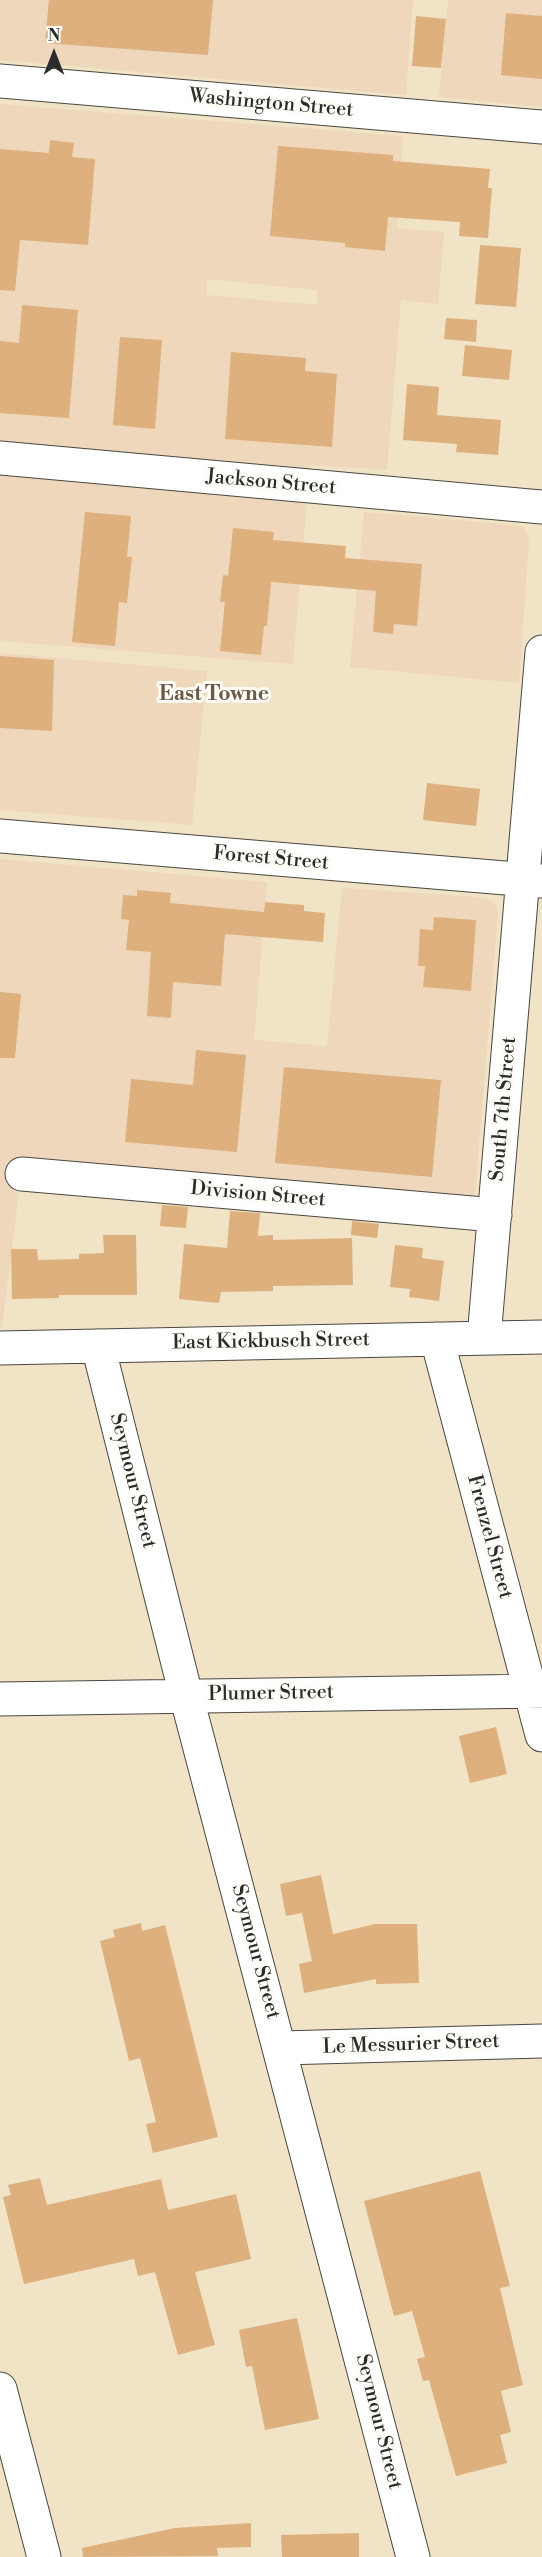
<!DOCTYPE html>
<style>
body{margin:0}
#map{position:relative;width:542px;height:2557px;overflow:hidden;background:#f0e3c6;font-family:"Libre Bodoni",serif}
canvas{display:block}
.north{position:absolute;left:24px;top:24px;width:60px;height:60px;-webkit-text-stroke:4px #fdfcf7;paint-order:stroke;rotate:0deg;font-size:16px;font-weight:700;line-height:24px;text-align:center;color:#2b2b2b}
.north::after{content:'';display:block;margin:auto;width:21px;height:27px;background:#2b2b2b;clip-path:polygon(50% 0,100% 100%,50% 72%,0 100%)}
</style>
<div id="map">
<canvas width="542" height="2557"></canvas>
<div class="north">N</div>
</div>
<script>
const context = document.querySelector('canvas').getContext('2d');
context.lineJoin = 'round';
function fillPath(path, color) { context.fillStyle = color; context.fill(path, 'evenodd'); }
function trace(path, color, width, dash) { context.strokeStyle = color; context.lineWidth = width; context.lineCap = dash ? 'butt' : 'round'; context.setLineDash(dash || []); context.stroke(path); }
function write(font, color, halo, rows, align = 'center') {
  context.font = font + ' "Libre Bodoni",serif'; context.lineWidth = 6; context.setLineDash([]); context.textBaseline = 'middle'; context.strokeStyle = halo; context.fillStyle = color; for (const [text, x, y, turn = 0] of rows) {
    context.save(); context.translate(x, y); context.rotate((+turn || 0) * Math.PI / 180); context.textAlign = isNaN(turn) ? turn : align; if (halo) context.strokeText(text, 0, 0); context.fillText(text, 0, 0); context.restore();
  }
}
const built = new Path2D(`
 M 0,0 L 413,0 L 406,95 L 0,60 Z
 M 448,0 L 542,0 L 542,107 L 439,97 Z
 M 0,104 L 403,136 L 397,228 L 444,232 L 438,304 L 401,300 L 387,470 L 310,465 L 293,664 L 0,641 ZM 207,279 L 317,290 L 317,305 L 206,295 Z
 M 364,512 L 503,524 L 521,526 L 525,529 L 529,541 L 519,683 L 350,667 Z
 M 0,653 L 207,671 L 192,825 L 0,810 Z
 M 0,859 L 267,882 L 254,1040 L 327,1046 L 342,888 L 475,897 L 493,901 L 497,907 L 498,914 L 474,1206 L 20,1183 L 2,1328 L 0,1328 Z`);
const building = new Path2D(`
 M 49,0 L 213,0 L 208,55 L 45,43 Z
 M 506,13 L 542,16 L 542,79 L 501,75 Z
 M 416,16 L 446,19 L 441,68 L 412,66 Z
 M 50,140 L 74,143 L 72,157 L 95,159 L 88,245 L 20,240 L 15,291 L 0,290 L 0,149 L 49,153 Z
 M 278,146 L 393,155 L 393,161 L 490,169 L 488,188 L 492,188 L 488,238 L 459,236 L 460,222 L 388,217 L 385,251 L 345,247 L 345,243 L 270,236 Z
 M 480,245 L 521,248 L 516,307 L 475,304 Z
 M 22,305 L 78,310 L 69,418 L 0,413 L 0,341 L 19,343 Z
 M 446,318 L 477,320 L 476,342 L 444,339 Z
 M 120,337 L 162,340 L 155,429 L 113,425 Z
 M 465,345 L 512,350 L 509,380 L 462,376 Z
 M 231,352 L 306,358 L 305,371 L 337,374 L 332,447 L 225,439 Z
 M 407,384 L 439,387 L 437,415 L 501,420 L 498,455 L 456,452 L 457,444 L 403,440 Z
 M 85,512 L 131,516 L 127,557 L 132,557 L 127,603 L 119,602 L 115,646 L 72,642 Z
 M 233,528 L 274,532 L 273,540 L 346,546 L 345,558 L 422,564 L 417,626 L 394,624 L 393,634 L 373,632 L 376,591 L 271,582 L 267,626 L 264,626 L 261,655 L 220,651 L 225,602 L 220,602 L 223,575 L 228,576 Z
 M 0,656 L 54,660 L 52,731 L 0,728 Z
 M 427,783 L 480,789 L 476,826 L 423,820 Z
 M 137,890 L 171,893 L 170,903 L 264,912 L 265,902 L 304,905 L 304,911 L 325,913 L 323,942 L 225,934 L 221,986 L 173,982 L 171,1018 L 147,1016 L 151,952 L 126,950 L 129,920 L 121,919 L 123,895 L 137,896 Z
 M 434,917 L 476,920 L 471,991 L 423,987 L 425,966 L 418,966 L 420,929 L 433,930 Z
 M 0,992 L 21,994 L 15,1058 L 0,1058 Z
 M 196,1050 L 246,1055 L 237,1152 L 125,1142 L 131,1079 L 193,1085 Z
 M 284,1067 L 441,1080 L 432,1177 L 275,1163 Z
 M 162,1205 L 188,1207 L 186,1228 L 160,1226 Z
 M 230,1211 L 260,1213 L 258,1236 L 273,1235 L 273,1240 L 352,1238 L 353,1285 L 273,1286 L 273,1291 L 221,1292 L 219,1303 L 179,1299 L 184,1244 L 227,1248 Z
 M 352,1221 L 379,1224 L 377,1238 L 351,1235 Z
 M 103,1235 L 136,1235 L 137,1295 L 59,1295 L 59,1298 L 12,1299 L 11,1249 L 37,1249 L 38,1260 L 79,1259 L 79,1254 L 104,1253 Z
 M 395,1245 L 423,1248 L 422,1258 L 444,1261 L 439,1301 L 409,1297 L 410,1289 L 390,1287 Z
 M 496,1727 L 507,1774 L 470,1783 L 459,1736 Z
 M 321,1875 L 333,1934 L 375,1924 L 417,1924 L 419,1983 L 376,1984 L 376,1979 L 304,1993 L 299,1964 L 312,1961 L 302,1913 L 286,1916 L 280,1884 Z
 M 141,1923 L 142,1931 L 165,1925 L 218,2137 L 153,2153 L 146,2124 L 156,2122 L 140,2058 L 129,2061 L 100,1941 L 115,1937 L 113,1930 Z
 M 480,2171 L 510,2286 L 500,2288 L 523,2385 L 501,2391 L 511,2432 L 500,2435 L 507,2463 L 456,2476 L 429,2380 L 423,2381 L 417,2359 L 425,2357 L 412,2311 L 394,2316 L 364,2201 Z
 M 40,2178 L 47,2205 L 161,2179 L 168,2210 L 236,2194 L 251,2259 L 195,2272 L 215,2345 L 178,2355 L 155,2272 L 138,2276 L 134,2259 L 24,2284 L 3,2197 L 11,2195 L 8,2185 Z
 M 297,2318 L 319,2419 L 265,2430 L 252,2366 L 246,2367 L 239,2330 Z
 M 251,2523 L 251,2547 L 217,2548 L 218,2556 L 83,2557 L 82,2548 L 175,2528 Z
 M 359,2533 L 359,2557 L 282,2557 L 281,2535 Z`);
const minor = new Path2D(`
 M 0,81 L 542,127
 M 0,458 L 542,507
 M 0,836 L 542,881
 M 22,1174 L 495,1215
 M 484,1338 L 542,652
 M 437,1339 L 542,1735
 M 98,1346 L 186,1695 L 413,2557
 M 0,1348 L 542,1337
 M 0,1699 L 542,1691
 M 281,2048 L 542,2041`);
const major = new Path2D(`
 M 0,2389 L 44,2557`);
const streetNames = [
 ["Washington Street",271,104,5],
 ["Jackson Street",271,483,5],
 ["Forest Street",271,859,5],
 ["South 7th Street",504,1109,-85],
 ["Division Street",258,1195,5],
 ["East Kickbusch Street",271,1342,-1],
 ["Seymour Street",132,1481,76],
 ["Frenzel Street",489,1537,75],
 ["Plumer Street",271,1694,-1],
 ["Seymour Street",255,1952,75],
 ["Le Messurier Street",411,2045,-2],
 ["Seymour Street",378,2422,76]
];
const neighbourhoodNames = [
 ["East Towne",214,695]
];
fillPath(built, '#eed7bb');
fillPath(building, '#ddb07e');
trace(minor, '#494742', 35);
trace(major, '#494742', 35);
trace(minor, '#fff', 33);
trace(major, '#fff', 33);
write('20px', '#2b2b2b', '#fdfcf7', streetNames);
write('bold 21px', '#695a48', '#fdfcf7', neighbourhoodNames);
</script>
